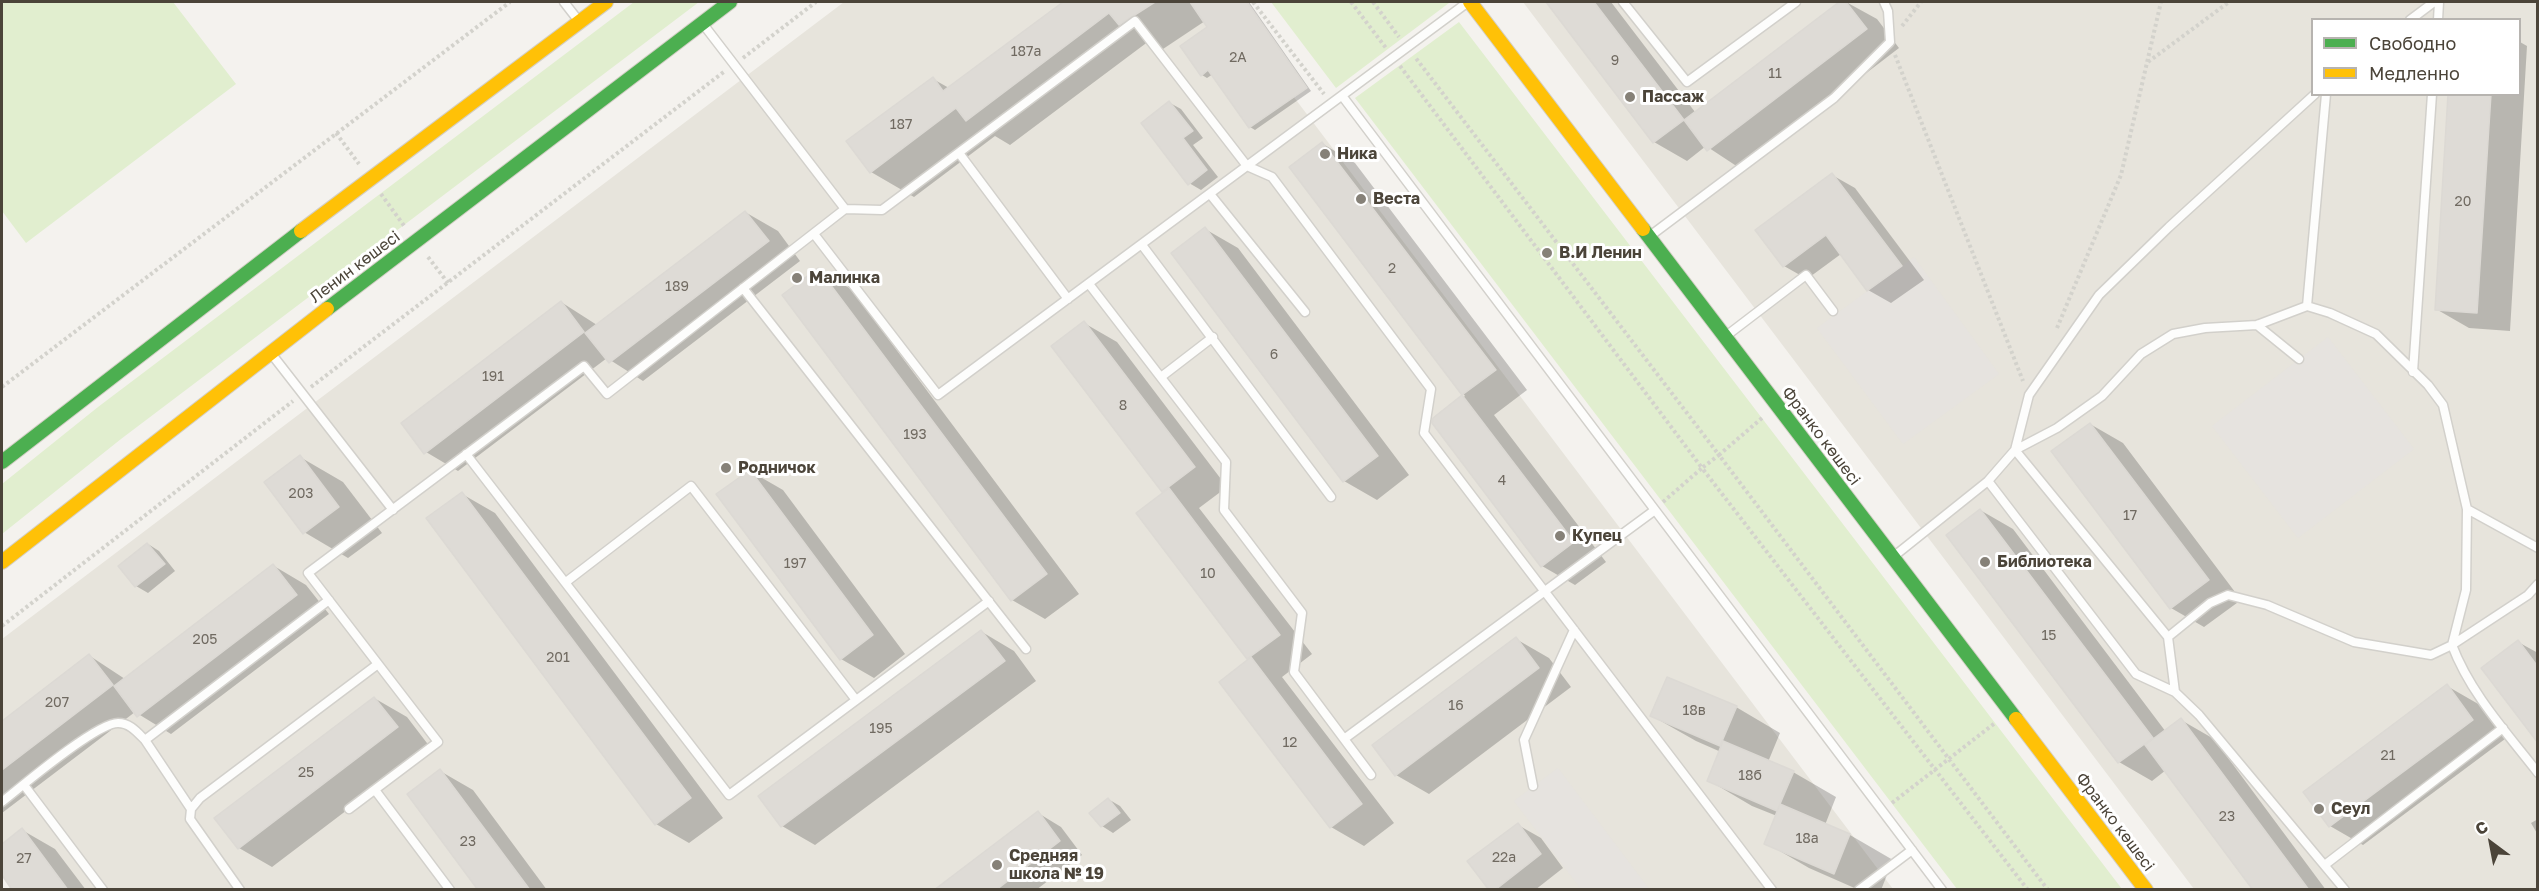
<!DOCTYPE html>
<meta charset="utf-8">
<style>
body{margin:0}
#map{position:relative;width:2539px;height:891px;overflow:hidden;background:#f4f2ee;font-family:"Golos Text",sans-serif}
canvas{display:block}
.frame{position:absolute;inset:0;border:3px solid #4b4439;pointer-events:none}
.legend{position:absolute;left:2311px;top:18px;width:210px;height:78px;box-sizing:border-box;background:#fff;border:2px solid #b7b4b0;margin:0;padding:8px 10px;list-style:none;font-size:18px;color:#4b4439}
.legend li{display:flex;align-items:center;gap:12px;height:30px}
.legend b{width:30px;border:2px solid #b7b4b0}
.north{position:absolute;left:2461px;top:813px;width:60px;height:60px;-webkit-text-stroke:4px #fff;paint-order:stroke;rotate:328deg;font-size:16px;font-weight:700;line-height:24px;text-align:center;color:#4b4439}
.north::after{content:'';display:block;margin:auto;width:21px;height:27px;background:#4b4439;clip-path:polygon(50% 0,100% 100%,50% 72%,0 100%)}
</style>
<div id="map">
<canvas width="2539" height="891"></canvas>
<div class="frame"></div>
<ul class="legend">
<li><b style="height:8px;background:#4caf50"></b>Свободно</li>
<li><b style="height:8px;background:#ffc107"></b>Медленно</li>
</ul>
<div class="north">С</div>
</div>
<script>
const context = document.querySelector('canvas').getContext('2d');
context.lineJoin = 'round';
function fillPath(path, color) { context.fillStyle = color; context.fill(path, 'evenodd'); }
function trace(path, color, width, dash) { context.strokeStyle = color; context.lineWidth = width; context.lineCap = dash ? 'butt' : 'round'; context.setLineDash(dash || []); context.stroke(path); }
function write(font, color, halo, rows, align = 'center') {
  context.font = font + ' "Golos Text",sans-serif'; context.lineWidth = 6; context.setLineDash([]); context.textBaseline = 'middle'; context.strokeStyle = halo; context.fillStyle = color; for (const [text, x, y, turn = 0] of rows) {
    context.save(); context.translate(x, y); context.rotate((+turn || 0) * Math.PI / 180); context.textAlign = isNaN(turn) ? turn : align; if (halo) context.strokeText(text, 0, 0); context.fillText(text, 0, 0); context.restore();
  }
}
const residential = new Path2D(`
 M 844,2 L 1222,2 L 1893,889 L 12,890 L 2,876 L 2,639 Z
 M 1523,2 L 2537,2 L 2537,889 L 2194,889 ZM 2312,20 L 2520,20 L 2520,94 L 2312,94 Z`);
const green = new Path2D(`
 M 2,2 L 173,2 L 236,84 L 26,243 L 2,211 Z
 M 634,2 L 699,2 L 121,439 L 2,534 L 2,484 L 98,407 Z
 M 1271,2 L 1448,2 L 1449,3 L 1336,88 Z
 M 1459,22 L 2122,889 L 1957,889 L 1355,98 Z`);
const parking = new Path2D(`
 M 1914,257 L 1999,374 L 1903,444 L 1817,328 Z
 M 2328,337 L 2414,449 L 2298,538 L 2212,426 Z
 M 1558,768 L 1649,889 L 1581,889 L 1514,801 Z`);
const shadow = new Path2D(`
 M 1065,2 L 1249,2 L 1311,91 L 1255,130 L 1250,127 L 1213,74 L 1207,78 L 1202,75 L 1209,27 L 1205,21 L 1163,49 L 1149,41 L 1010,145 L 995,136 L 914,197 L 871,172 L 933,79 L 949,88 Z
 M 1548,2 L 1611,2 L 1695,112 L 1842,2 L 1846,2 L 1877,19 L 1899,48 L 1741,169 L 1706,146 L 1687,161 L 1654,142 Z
 M 2520,42 L 2527,46 L 2510,331 L 2469,328 L 2436,309 L 2449,94 L 2520,94 Z
 M 1170,103 L 1181,109 L 1203,138 L 1193,145 L 1218,177 L 1201,190 L 1189,183 Z
 M 1323,144 L 1355,163 L 1527,390 L 1494,415 L 1606,562 L 1575,585 L 1542,566 L 1434,418 L 1465,396 L 1291,167 Z
 M 1832,175 L 1855,188 L 1924,280 L 1891,303 L 1868,290 L 1841,254 L 1807,279 L 1784,266 Z
 M 745,212 L 778,231 L 800,261 L 643,381 L 607,358 L 458,471 L 426,452 L 561,302 L 597,325 Z
 M 1205,229 L 1238,248 L 1409,475 L 1377,500 L 1344,481 Z
 M 818,270 L 851,289 L 1079,594 L 1045,619 L 1012,600 L 784,295 Z
 M 1084,323 L 1117,342 L 1227,487 L 1199,508 L 1312,654 L 1282,677 L 1394,823 L 1364,846 L 1331,827 L 1250,660 L 1138,513 L 1166,492 L 1053,346 Z
 M 2090,424 L 2123,443 L 2241,600 L 2204,627 L 2171,608 Z
 M 300,457 L 343,482 L 382,533 L 348,558 L 304,532 Z
 M 750,471 L 783,490 L 905,654 L 874,678 L 841,659 Z
 M 462,494 L 495,513 L 723,818 L 689,843 L 656,824 L 428,519 Z
 M 1980,510 L 2013,529 L 2166,732 L 2181,720 L 2214,739 L 2326,890 L 2255,890 L 2166,770 L 2152,781 L 2119,762 L 1948,535 Z
 M 148,544 L 159,551 L 175,571 L 148,593 L 136,586 L 120,566 Z
 M 274,566 L 306,585 L 329,614 L 171,734 L 135,712 L 2,813 L 2,723 L 90,656 L 125,679 Z
 M 982,632 L 1014,651 L 1036,681 L 815,845 L 782,826 Z
 M 1516,639 L 1549,658 L 1571,687 L 1429,794 L 1396,775 Z
 M 2518,642 L 2538,653 L 2538,741 Z
 M 2447,686 L 2480,705 L 2505,739 L 2363,845 L 2330,826 L 2305,792 Z
 M 374,698 L 407,717 L 430,747 L 272,867 L 239,848 L 216,819 Z
 M 1736,707 L 1780,733 L 1768,762 L 1793,772 L 1836,797 L 1825,825 L 1850,835 L 1893,860 L 1881,890 L 1859,890 L 1809,868 L 1766,843 L 1777,816 L 1752,806 L 1708,780 L 1721,752 L 1696,741 L 1652,716 Z
 M 440,771 L 473,790 L 547,890 L 480,890 Z
 M 1108,799 L 1120,806 L 1131,820 L 1113,833 L 1102,826 Z
 M 1038,813 L 1061,827 L 1082,855 L 1036,890 L 936,890 Z
 M 2538,819 L 2538,835 L 2531,823 Z
 M 1518,825 L 1541,838 L 1563,868 L 1535,890 L 1491,890 Z
 M 22,830 L 55,849 L 86,890 L 14,890 L 2,872 L 2,846 Z`);
const building = new Path2D(`
 M 1063,2 L 1155,2 L 1119,25 L 1109,13 L 966,121 L 956,108 L 870,173 L 846,141 L 933,77 L 943,91 Z
 M 1190,2 L 1247,2 L 1307,88 L 1249,128 L 1208,70 L 1201,76 L 1180,46 L 1207,27 Z
 M 1546,2 L 1594,2 L 1684,120 L 1653,143 Z
 M 1839,2 L 1846,2 L 1867,29 L 1707,151 L 1684,120 Z
 M 2448,94 L 2491,94 L 2477,313 L 2435,310 Z
 M 1169,101 L 1193,131 L 1183,138 L 1207,170 L 1188,185 L 1141,123 Z
 M 1322,142 L 1496,370 L 1462,395 L 1289,167 Z
 M 1832,173 L 1902,266 L 1867,291 L 1826,235 L 1783,267 L 1755,230 Z
 M 745,211 L 769,241 L 609,363 L 585,333 Z
 M 1205,227 L 1378,456 L 1343,482 L 1171,253 Z
 M 818,268 L 1047,574 L 1011,601 L 782,295 Z
 M 561,301 L 584,332 L 424,454 L 401,423 Z
 M 1084,321 L 1195,467 L 1162,492 L 1051,346 Z
 M 1462,395 L 1574,542 L 1541,567 L 1432,423 L 1433,418 Z
 M 2090,423 L 2209,580 L 2170,609 L 2051,451 Z
 M 300,455 L 339,507 L 303,534 L 264,482 Z
 M 750,470 L 873,635 L 840,660 L 716,494 Z
 M 1169,488 L 1280,635 L 1247,659 L 1136,513 Z
 M 462,492 L 691,798 L 655,825 L 426,518 Z
 M 1980,509 L 2153,738 L 2118,763 L 1946,535 Z
 M 147,543 L 165,564 L 135,587 L 118,566 Z
 M 273,564 L 297,595 L 137,717 L 114,686 Z
 M 981,630 L 1005,661 L 781,827 L 758,796 Z
 M 1516,637 L 1539,668 L 1395,776 L 1372,745 Z
 M 2518,640 L 2538,667 L 2538,743 L 2481,668 Z
 M 89,654 L 113,685 L 2,770 L 2,721 Z
 M 1251,657 L 1362,804 L 1330,828 L 1219,682 Z
 M 1667,677 L 1737,706 L 1720,746 L 1650,716 Z
 M 2447,684 L 2473,720 L 2329,827 L 2303,792 Z
 M 374,697 L 398,727 L 238,849 L 214,818 Z
 M 2181,718 L 2309,890 L 2253,890 L 2145,745 Z
 M 1723,741 L 1794,771 L 1777,811 L 1707,781 Z
 M 440,769 L 530,890 L 478,890 L 407,794 Z
 M 1108,798 L 1120,813 L 1101,827 L 1089,813 Z
 M 1780,804 L 1850,834 L 1834,874 L 1764,844 Z
 M 1038,811 L 1060,841 L 996,890 L 934,890 Z
 M 1518,823 L 1541,854 L 1495,890 L 1489,890 L 1467,861 Z
 M 22,828 L 68,890 L 12,890 L 2,875 L 2,844 Z`);
const path = new Path2D(`
 M 1253,2 L 1324,94
 M 1351,2 L 1386,48
 M 1373,2 L 1399,37
 M 1902,26 L 1921,2
 M 1895,55 L 2023,381
 M 743,58 L 816,2
 M 2148,62 L 2229,2
 M 1400,66 L 1702,468 L 1719,455 L 1415,57
 M 336,133 L 359,164
 M 381,194 L 405,227
 M 428,257 L 448,283
 M 2057,328 L 2121,175 L 2161,2
 M 2,387 L 510,2
 M 311,387 L 725,71
 M 1762,418 L 1719,455 L 2048,890
 M 1663,502 L 1702,468 L 2028,890
 M 2,626 L 293,401
 M 1892,803 L 1995,723`);
const lane = new Path2D(`
 M 564,2 L 578,20
 M 1623,2 L 1687,82 L 1796,2
 M 2410,20 L 2434,2
 M 2438,20 L 2439,2
 M 703,24 L 845,209
 M 1343,97 L 1942,890
 M 959,153 L 1068,299
 M 1210,194 L 1305,312
 M 814,234 L 938,395 L 1468,2
 M 1650,236 L 1834,98 L 1890,42 L 1888,11 L 1884,2
 M 1142,245 L 1331,497
 M 1089,284 L 1226,462 L 1224,510 L 1302,613 L 1294,672 L 1371,775
 M 743,288 L 1026,649
 M 2307,306 L 2326,94
 M 2257,325 L 2299,359
 M 1726,336 L 1806,275 L 1833,311
 M 270,352 L 393,510
 M 2413,372 L 2432,94
 M 1161,377 L 1213,337
 M 466,454 L 729,795 L 989,601
 M 1988,481 L 2136,674 L 2175,692 L 2199,715 L 2345,890
 M 1893,557 L 1988,481 L 2015,450 L 2057,428 L 2102,396 L 2141,354 L 2173,334 L 2205,328 L 2257,325 L 2307,306 L 2330,313 L 2376,334 L 2428,385 L 2443,405 L 2467,509 L 2538,548
 M 566,582 L 691,486 L 856,700
 M 2538,584 L 2528,595 L 2452,645 C 2470,693 2507,733 2538,773
 M 2168,637 L 2210,603 L 2228,595 L 2267,605 L 2354,642 L 2431,655 L 2452,645 L 2466,590 L 2467,509
 M 2175,692 L 2168,637 L 2015,450 L 2029,395 L 2099,295 L 2169,227 L 2315,94
 M 1344,739 L 1655,510
 M 145,740 L 191,809
 M 24,785 L 103,890
 M 1533,786 L 1524,740 L 1574,630
 M 375,790 L 450,890
 M 2,802 C 22,786 96,723 118,723 C 130,723 137,732 145,740 L 329,600
 M 349,809 L 438,742 L 308,573 L 584,366 L 607,394 L 845,209 L 882,210 L 1135,21 L 1247,166 L 1272,177 L 1431,389 L 1424,433 L 1772,890
 M 2326,864 L 2503,728
 M 240,890 L 190,819 L 191,809 L 200,798 L 378,664
 M 1859,890 L 1912,850`);
const fast = new Path2D(`
 M 1643,229 L 2016,719
 M 327,309 L 730,2
 M 2,462 L 301,231`);
const slow = new Path2D(`
 M 1470,2 L 1643,229
 M 301,231 L 606,2
 M 2,562 L 327,309
 M 2016,719 L 2146,890`);
const markers = [
 [1630,97,6,"#868178"],
 [1325,154,6,"#868178"],
 [1361,199,6,"#868178"],
 [1547,253,6,"#868178"],
 [797,278,6,"#868178"],
 [726,468,6,"#868178"],
 [1560,536,6,"#868178"],
 [1985,562,6,"#868178"],
 [2319,809,6,"#868178"],
 [997,865,6,"#868178"]
];
const numberNames = [
 ["187а",1026,52],
 ["2А",1238,58],
 ["9",1615,61],
 ["11",1775,74],
 ["187",901,125],
 ["20",2463,202],
 ["2",1392,269],
 ["189",677,287],
 ["6",1274,355],
 ["191",493,377],
 ["8",1123,406],
 ["193",915,435],
 ["4",1502,481],
 ["203",301,494],
 ["17",2130,516],
 ["197",795,564],
 ["10",1208,574],
 ["15",2049,636],
 ["205",205,640],
 ["201",558,658],
 ["207",57,703],
 ["16",1456,706],
 ["18в",1694,711],
 ["195",881,729],
 ["12",1290,743],
 ["21",2388,756],
 ["25",306,773],
 ["18б",1750,776],
 ["23",2227,817],
 ["18а",1807,839],
 ["23",468,842],
 ["22а",1504,858],
 ["27",24,859]
];
const poiNames = [
 ["Пассаж",1642,97],
 ["Ника",1337,154],
 ["Веста",1373,199],
 ["В.И Ленин",1559,253],
 ["Малинка",809,278],
 ["Родничок",738,468],
 ["Купец",1572,536],
 ["Библиотека",1997,562],
 ["Сеул",2331,809],
 ["Средняя",1009,856],
 ["школа № 19",1009,874]
];
const streetNames = [
 ["Ленин көшесі",355,267,-37],
 ["Франко көшесі",1821,436,53],
 ["Франко көшесі",2115,822,53]
];
fillPath(residential, '#e7e4dc');
fillPath(green, '#e1eecf');
fillPath(parking, '#e6e3df');
fillPath(shadow, '#0003');
fillPath(building, '#dedbd6');
trace(building, '#dcd9d4', 1.5);
trace(lane, '#d2d0cb', 11);
trace(fast, '#d3cfc5', 16);
trace(slow, '#d3cfc5', 16);
trace(path, '#d3d2cc', 4, [3, 3]);
trace(lane, '#fdfdfc', 8);
trace(fast, '#4caf50', 14);
trace(slow, '#ffc107', 14);
for (const [x, y, r, color] of markers) { const dot = new Path2D(); dot.arc(x, y, r, 0, 2 * Math.PI); context.fillStyle = color; context.fill(dot); trace(dot, '#fff', 2); }
write('14px', '#706a61', null, numberNames);
write('bold 16px', '#4b4439', '#fff', poiNames, 'left');
write('16px', '#4b4439', '#fff', streetNames);
</script>
